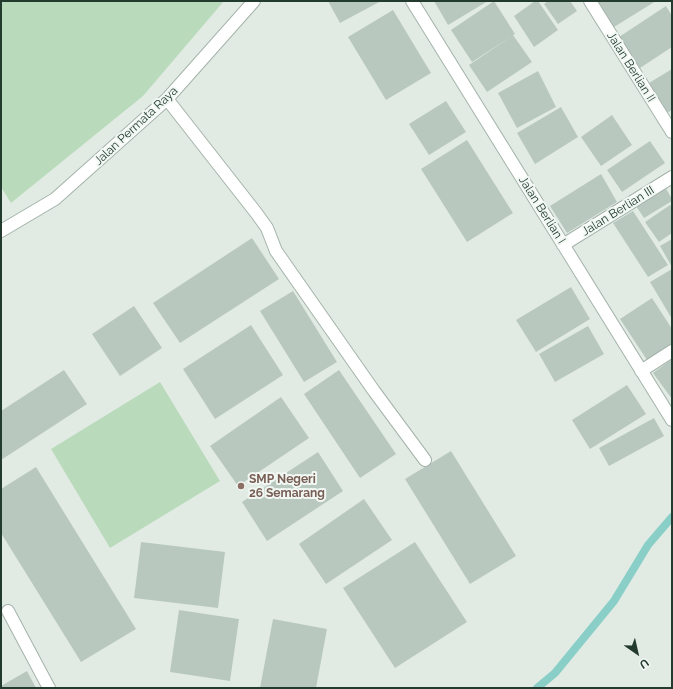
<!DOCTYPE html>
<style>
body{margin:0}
#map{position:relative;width:673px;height:689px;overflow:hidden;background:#e1ebe4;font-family:Raleway,sans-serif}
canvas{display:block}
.frame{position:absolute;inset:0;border:2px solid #223b2e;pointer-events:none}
.north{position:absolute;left:617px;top:633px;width:40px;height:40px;-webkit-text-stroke:3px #f1f7f3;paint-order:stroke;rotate:146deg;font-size:11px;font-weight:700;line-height:16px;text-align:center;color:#223b2e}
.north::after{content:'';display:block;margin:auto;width:14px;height:18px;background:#223b2e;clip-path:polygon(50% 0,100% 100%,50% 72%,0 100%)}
</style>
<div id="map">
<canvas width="673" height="689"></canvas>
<div class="frame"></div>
<div class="north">U</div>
</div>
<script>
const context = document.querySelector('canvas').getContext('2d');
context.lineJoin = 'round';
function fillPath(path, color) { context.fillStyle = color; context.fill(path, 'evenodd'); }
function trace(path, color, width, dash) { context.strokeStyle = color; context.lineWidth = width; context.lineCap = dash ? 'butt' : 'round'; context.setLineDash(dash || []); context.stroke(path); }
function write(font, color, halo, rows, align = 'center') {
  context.font = font + ' Raleway,sans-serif'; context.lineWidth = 4; context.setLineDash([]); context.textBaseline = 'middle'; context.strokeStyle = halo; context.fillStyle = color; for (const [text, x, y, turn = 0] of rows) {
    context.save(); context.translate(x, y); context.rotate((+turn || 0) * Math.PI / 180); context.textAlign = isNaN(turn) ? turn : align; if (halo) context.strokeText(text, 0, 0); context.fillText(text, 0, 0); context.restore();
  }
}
const green = new Path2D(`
 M 1,1 L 224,1 L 143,96 L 11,203 L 1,187 Z
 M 160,382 L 220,481 L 110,548 L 51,449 Z`);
const stream = new Path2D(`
 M 537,688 L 555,673 L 614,601 L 648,545 L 672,517`);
const building = new Path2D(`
 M 328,1 L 381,1 L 340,23 Z
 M 434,1 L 488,1 L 448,25 Z
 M 494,1 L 515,34 L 513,35 L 532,62 L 487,92 L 469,65 L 512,36 L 472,62 L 451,30 Z
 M 535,1 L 538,1 L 558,30 L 534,47 L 514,16 Z
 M 548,1 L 570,1 L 577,11 L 558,24 L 544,4 Z
 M 598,1 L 656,1 L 614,27 Z
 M 666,6 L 672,16 L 672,47 L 640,68 L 619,37 Z
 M 393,10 L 431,73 L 386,100 L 348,37 Z
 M 672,69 L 672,110 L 667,113 L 649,83 Z
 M 538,71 L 556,107 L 517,128 L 498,93 Z
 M 446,101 L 466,132 L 429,155 L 409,124 Z
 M 561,107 L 578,137 L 535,164 L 517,133 Z
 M 612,115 L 632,145 L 601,166 L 581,137 Z
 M 467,140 L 513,213 L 467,242 L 421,169 Z
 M 650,141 L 665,163 L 622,192 L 607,170 Z
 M 601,174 L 617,202 L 567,233 L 550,206 Z
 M 665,187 L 672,199 L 672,201 L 644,218 L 636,206 Z
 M 670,205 L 672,207 L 672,233 L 659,242 L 645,222 Z
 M 633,211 L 668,265 L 648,277 L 613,223 Z
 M 252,238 L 279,279 L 180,343 L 153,303 Z
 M 672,239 L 672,267 L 660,246 Z
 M 672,269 L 672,319 L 650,282 Z
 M 571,287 L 590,319 L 536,352 L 516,320 Z
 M 293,291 L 337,362 L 304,382 L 260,311 Z
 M 652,298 L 672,329 L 672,344 L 647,360 L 620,319 Z
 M 134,306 L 162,348 L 120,376 L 92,334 Z
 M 251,325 L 283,375 L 215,419 L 183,369 Z
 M 588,326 L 604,354 L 555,382 L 539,354 Z
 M 672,359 L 672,399 L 653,373 Z
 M 64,370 L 87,404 L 1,460 L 1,411 Z
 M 339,370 L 396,454 L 360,478 L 304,394 Z
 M 627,385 L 646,414 L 590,449 L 572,420 Z
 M 281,397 L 309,438 L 238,486 L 210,446 Z
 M 654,418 L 664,436 L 609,466 L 599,448 Z
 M 451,451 L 516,556 L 470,584 L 405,479 Z
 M 318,452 L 343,491 L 267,541 L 242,502 Z
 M 36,467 L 136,629 L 81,662 L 1,533 L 1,489 Z
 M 364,499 L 392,540 L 326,584 L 299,544 Z
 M 141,542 L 225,552 L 218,608 L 134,598 Z
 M 415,542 L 467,622 L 395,668 L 343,588 Z
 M 179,610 L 239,619 L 230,681 L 170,672 Z
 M 273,619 L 327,629 L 316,688 L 260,688 Z
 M 27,671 L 36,688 L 1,688 L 1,686 Z`);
const minor = new Path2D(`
 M 412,1 L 672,420
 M 590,1 L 672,132
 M 167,99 L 257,214 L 267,228 L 276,251 L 374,391 L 425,460
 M 1,231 L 55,199 L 167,99 L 254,1
 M 563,245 L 672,177
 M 641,371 L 672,351
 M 8,611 L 49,688`);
const markers = [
 [241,486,4,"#8d6e63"]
];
const streetNames = [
 ["Jalan Berlian II",631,67,58],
 ["Jalan Permata Raya",136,126,-43],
 ["Jalan Berlian I",542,210,58],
 ["Jalan Berlian III",618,211,-32]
];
const educationNames = [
 ["SMP Negeri",249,479],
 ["26 Semarang",249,493]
];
fillPath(green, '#badbbb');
trace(stream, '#8acec8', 8);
fillPath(building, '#b9c8bf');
trace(minor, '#a4b3aa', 14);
trace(minor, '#fff', 12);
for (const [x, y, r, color] of markers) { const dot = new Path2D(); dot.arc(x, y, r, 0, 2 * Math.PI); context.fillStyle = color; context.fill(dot); trace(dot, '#f1f7f3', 1.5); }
write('12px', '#223b2e', '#f1f7f3', streetNames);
write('bold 12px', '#785e54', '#f1f7f3', educationNames, 'left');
</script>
